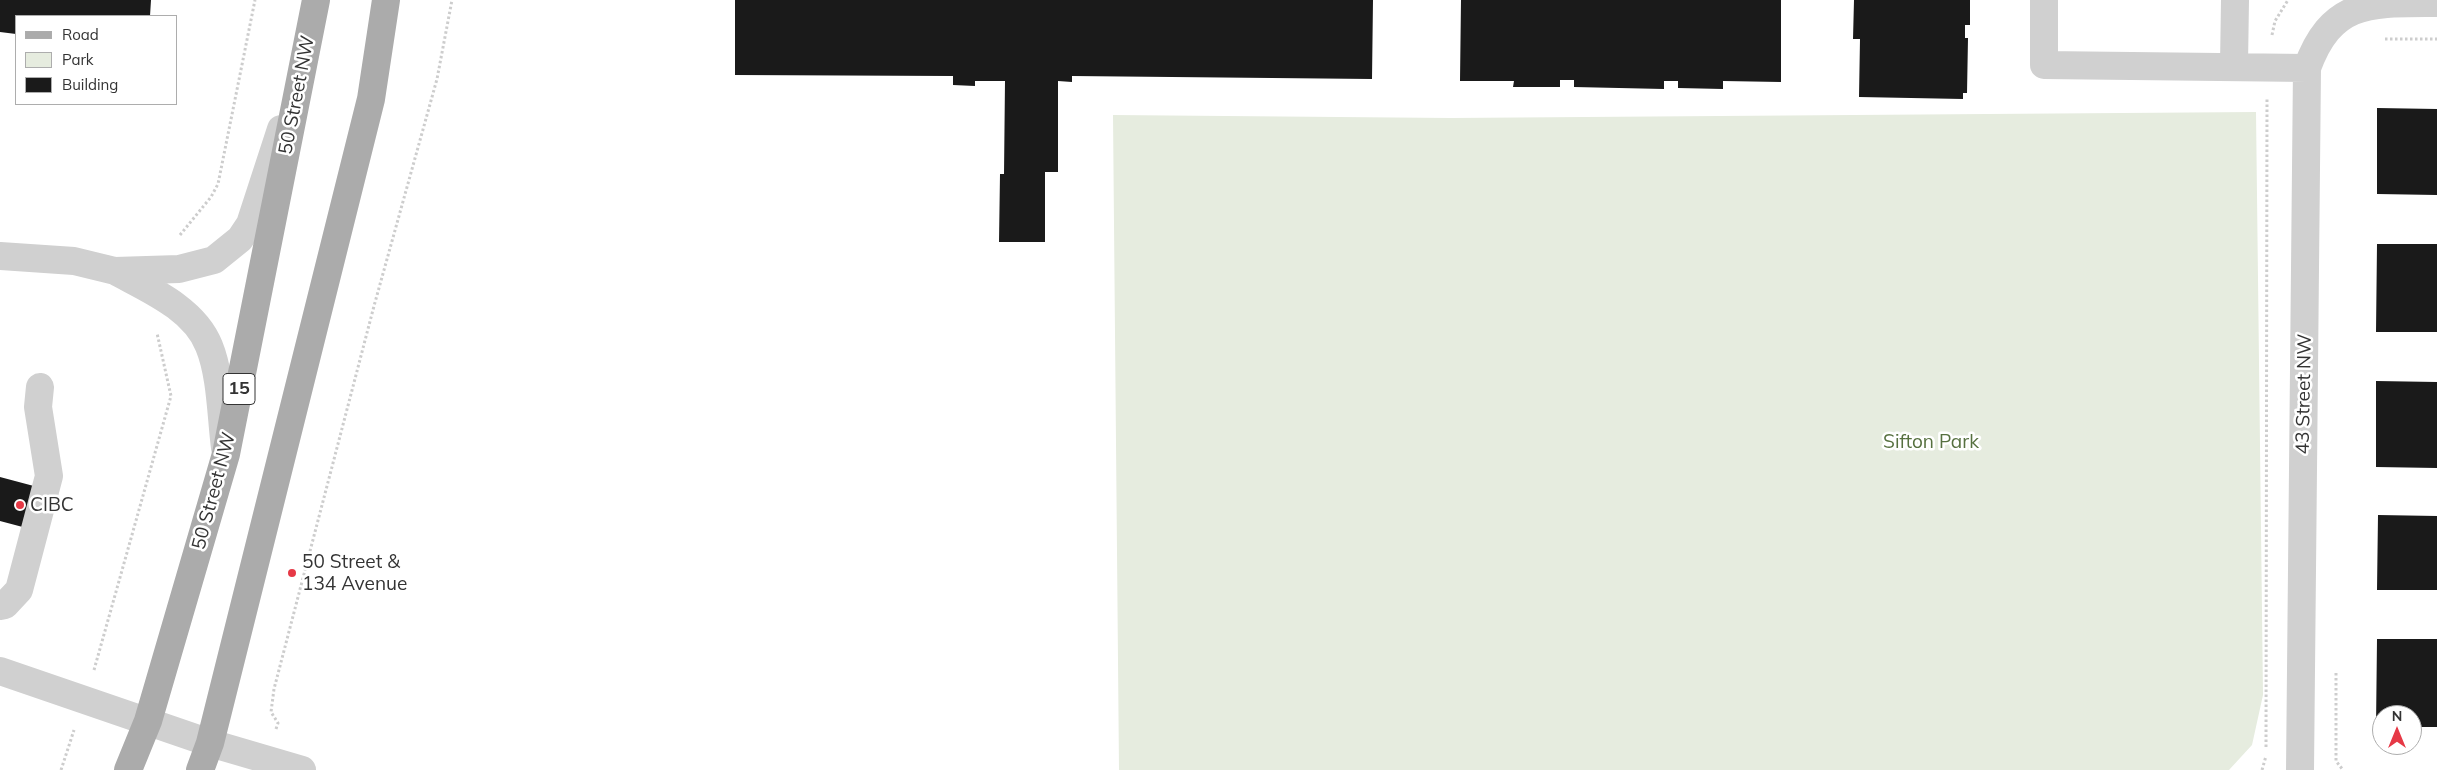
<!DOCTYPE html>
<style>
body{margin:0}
#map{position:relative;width:2437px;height:770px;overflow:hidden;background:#fff;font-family:Mulish,sans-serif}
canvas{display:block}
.legend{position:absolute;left:15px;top:15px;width:162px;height:90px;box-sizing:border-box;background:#fff;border:1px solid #adadad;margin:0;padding:6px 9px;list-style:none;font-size:15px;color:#333}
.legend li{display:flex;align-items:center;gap:10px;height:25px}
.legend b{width:25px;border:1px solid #adadad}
.north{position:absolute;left:2372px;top:705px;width:50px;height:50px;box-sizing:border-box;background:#fff;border:1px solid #adadad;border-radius:50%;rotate:0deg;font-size:14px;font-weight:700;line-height:20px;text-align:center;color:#333}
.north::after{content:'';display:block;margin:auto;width:18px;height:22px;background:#e63946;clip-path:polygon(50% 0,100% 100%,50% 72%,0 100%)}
</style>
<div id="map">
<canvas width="2437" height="770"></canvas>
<ul class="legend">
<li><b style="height:6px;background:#ababab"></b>Road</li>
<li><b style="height:14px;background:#e6ecdf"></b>Park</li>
<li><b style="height:14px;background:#1a1a1a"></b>Building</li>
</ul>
<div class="north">N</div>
</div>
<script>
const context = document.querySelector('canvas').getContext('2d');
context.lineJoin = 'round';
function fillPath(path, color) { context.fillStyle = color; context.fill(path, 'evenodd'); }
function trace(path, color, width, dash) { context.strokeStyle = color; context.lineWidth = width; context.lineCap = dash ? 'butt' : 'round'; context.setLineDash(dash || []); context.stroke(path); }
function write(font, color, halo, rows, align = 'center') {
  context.font = font + ' Mulish,sans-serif'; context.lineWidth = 5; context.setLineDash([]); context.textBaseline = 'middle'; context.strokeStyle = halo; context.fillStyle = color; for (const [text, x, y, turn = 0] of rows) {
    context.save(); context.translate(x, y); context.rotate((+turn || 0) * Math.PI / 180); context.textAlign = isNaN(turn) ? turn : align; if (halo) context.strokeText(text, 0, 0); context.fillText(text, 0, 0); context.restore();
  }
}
const green = new Path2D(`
 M 2256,112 L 2263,695 L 2252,745 L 2229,770 L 1119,770 L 1113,115 L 1451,118 Z`);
const building = new Path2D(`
 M 0,0 L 151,0 L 150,16 L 16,16 L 16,34 L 0,32 Z
 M 735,0 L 1373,0 L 1372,79 L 1072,76 L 1072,82 L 1058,81 L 1058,172 L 1045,172 L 1045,242 L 999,242 L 1000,174 L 1004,174 L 1005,81 L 975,81 L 975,86 L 953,85 L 953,76 L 735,75 Z
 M 1461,0 L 1781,0 L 1781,82 L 1723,81 L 1723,89 L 1678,88 L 1678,81 L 1664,81 L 1664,89 L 1574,87 L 1574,80 L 1560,80 L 1560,87 L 1513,87 L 1514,81 L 1460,81 Z
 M 1854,0 L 1970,0 L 1970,25 L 1965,25 L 1965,38 L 1968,38 L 1967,93 L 1963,93 L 1963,99 L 1859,97 L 1860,39 L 1853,39 Z
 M 2377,108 L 2437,109 L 2437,195 L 2377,194 Z
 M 2377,244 L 2437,244 L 2437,332 L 2376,332 Z
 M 2376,381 L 2437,382 L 2437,468 L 2376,467 Z
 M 0,477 L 45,489 L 34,530 L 0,521 Z
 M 2378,515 L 2437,516 L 2437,590 L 2377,590 Z
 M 2377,639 L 2437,639 L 2437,727 L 2412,727 L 2412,715 L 2382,715 L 2382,727 L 2376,727 Z`);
const path = new Path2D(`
 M 2272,35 L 2275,21 L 2288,0
 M 2385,39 L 2437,39
 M 180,235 L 211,197 L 218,184 L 255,0
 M 94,670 L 171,396 L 157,333
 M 2336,673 L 2336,761 L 2343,770
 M 276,729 L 278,723 L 271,712 L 274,689 L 374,306 L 437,79 L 452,0
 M 2266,747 L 2267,98
 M 61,770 L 74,730
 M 2262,770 L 2266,756`);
const minor = new Path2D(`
 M 2044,0 L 2044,65 L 2307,68
 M 2234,65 L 2235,0
 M 0,256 L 74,261 L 115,271 L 179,269 L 214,260 L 240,239 L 250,224 L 281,129
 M 115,271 C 148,289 194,308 209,346 C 221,375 221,417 225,448
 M 0,606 L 5,605 L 19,590 L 49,476 L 38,407 L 40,387
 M 0,671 L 210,743 L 302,770
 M 2300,770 L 2307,68 C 2332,0 2369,3 2437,3`);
const major = new Path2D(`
 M 128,770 L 148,721 L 226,454 L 316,0
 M 200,770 L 210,743 L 371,99 L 386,0`);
const markers = [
 [20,505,5,"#e63946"],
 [292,573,5,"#e63946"]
];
const shields = [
 [239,389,32]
];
const shieldNames = [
 ["15",239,389]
];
const streetNames = [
 ["50 Street NW",297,95,-79],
 ["43 Street NW",2304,394,-89],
 ["50 Street NW",214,491,-75]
];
const parkNames = [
 ["Sifton Park",1931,442]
];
const poiNames = [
 ["CIBC",30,505],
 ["50 Street &",302,562],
 ["134 Avenue",302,584]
];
fillPath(green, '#e6ecdf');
fillPath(building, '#1a1a1a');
trace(path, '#cdcdcd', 3, [2.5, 2.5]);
trace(minor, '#d0d0d0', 28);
trace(major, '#ababab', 28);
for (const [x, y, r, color] of markers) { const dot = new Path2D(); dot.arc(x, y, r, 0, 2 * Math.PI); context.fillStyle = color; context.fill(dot); trace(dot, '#fff', 2); }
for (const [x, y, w] of shields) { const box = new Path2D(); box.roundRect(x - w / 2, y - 15.5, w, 31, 4); context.fillStyle = '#fff'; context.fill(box); trace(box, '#333', 1); }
write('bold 18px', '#333', null, shieldNames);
write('19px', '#333', '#fff', streetNames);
write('19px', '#56703f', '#fff', parkNames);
write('19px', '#333', '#fff', poiNames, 'left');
</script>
